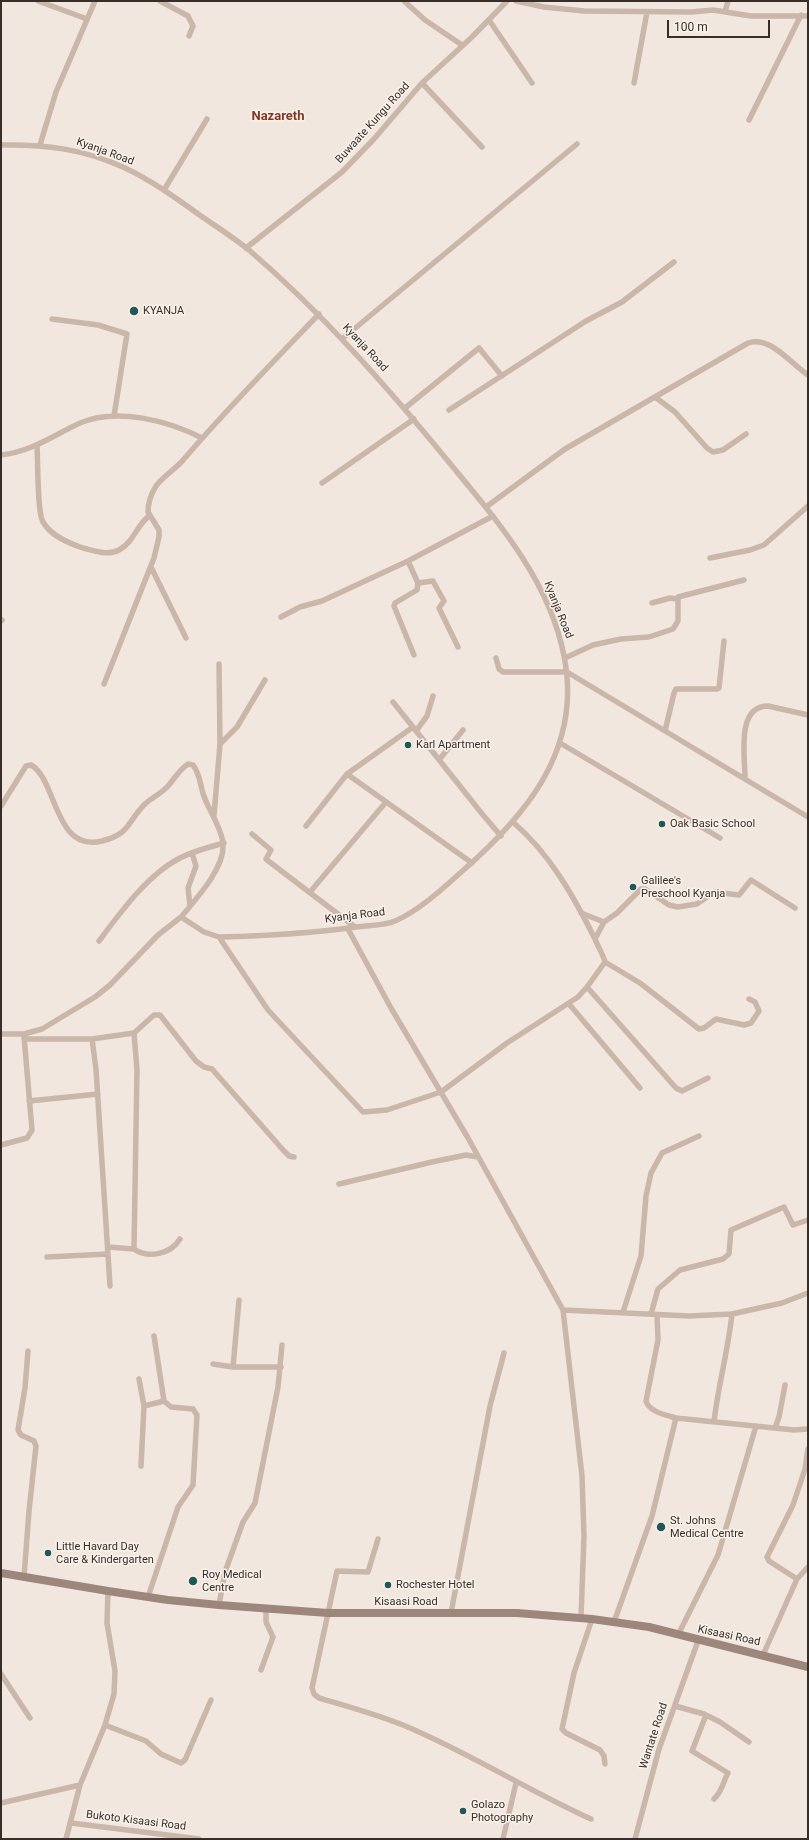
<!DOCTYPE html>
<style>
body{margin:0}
#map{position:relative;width:809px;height:1840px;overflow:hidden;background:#f2e7de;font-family:Roboto,sans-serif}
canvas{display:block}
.frame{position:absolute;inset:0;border:2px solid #372d29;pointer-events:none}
.scale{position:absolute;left:667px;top:20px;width:103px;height:18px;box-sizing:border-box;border:2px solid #372d29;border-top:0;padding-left:5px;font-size:12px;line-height:14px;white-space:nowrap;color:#372d29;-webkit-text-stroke:3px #f9f2ea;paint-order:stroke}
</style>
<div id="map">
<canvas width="809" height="1840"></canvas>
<div class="frame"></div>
<div class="scale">100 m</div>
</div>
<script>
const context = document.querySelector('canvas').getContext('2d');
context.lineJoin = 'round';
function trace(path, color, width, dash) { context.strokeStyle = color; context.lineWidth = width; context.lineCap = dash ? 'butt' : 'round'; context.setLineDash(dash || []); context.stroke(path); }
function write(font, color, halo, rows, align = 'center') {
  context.font = font + ' Roboto,sans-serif'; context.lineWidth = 3; context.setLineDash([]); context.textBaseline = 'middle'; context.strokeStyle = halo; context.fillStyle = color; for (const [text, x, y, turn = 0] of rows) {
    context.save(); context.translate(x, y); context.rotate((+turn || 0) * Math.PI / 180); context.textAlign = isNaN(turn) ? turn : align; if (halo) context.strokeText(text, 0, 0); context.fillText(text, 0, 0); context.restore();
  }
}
const minor = new Path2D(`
 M 38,1 L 87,19
 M 160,1 L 188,16 L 193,26 L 189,36
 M 404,1 L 425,20 L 462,45
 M 516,1 L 544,7 L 584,11 L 692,12 L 713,10 L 751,16 L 808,16
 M 725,12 L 728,1
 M 489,20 L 532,83
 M 422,83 L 482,147
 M 634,83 L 647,12
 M 749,120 L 801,15
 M 1,145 C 45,144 82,149 123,167 C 151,180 176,198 201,216 C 217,227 234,238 249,250 C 321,312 383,382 443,455 C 492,515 549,577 564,656 C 583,750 525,817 459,874 C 440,891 418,911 395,921 C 383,926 370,925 356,927 C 313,933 263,936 219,937 L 204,932 L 181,917 L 158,935 L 110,985 L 95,997 L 42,1029 L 24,1034 L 1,1034
 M 40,145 L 56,92 L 95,1
 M 164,190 L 207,119
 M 246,248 L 342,172 L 374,139 L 422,83 L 472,37 L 507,1
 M 52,319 L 98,325 L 127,334 L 114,416
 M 342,339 L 577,144
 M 655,397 L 675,412 L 707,448 L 713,452 L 723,450 L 746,434
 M 405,408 L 479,348 L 502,376
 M 449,410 L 586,321 L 622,302 L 674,262
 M 37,445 C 38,459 37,512 43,522 C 51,536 68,543 83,548 C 95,551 108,556 119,550 C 134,542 136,526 149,516
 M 1,455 C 31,452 54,435 80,423 C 117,407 169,421 202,438
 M 322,483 L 414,419
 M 486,507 L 565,449 L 748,343 C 770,335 791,364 808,375
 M 710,558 L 750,550 L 764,545 L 808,506
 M 408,561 L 418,583 L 433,581 L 444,601 L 439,608 L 458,647
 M 151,567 L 186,638
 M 652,603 L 670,598 L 677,599
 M 281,617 L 300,607 L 322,601 L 408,561 L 493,516
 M 1,621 L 2,620
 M 414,655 L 394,606 L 395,603 L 417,590 L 418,583
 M 496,658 L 499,669 L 503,672 L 567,672 L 808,817
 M 565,658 L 593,645 L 621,639 L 649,637 L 673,629 L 678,621 L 678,597 L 744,580
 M 104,684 L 154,558 L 159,537 L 159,530 L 148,512 C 148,503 151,494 156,486 C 163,476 176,469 184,459 C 227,409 273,362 319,314
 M 393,702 L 483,815 L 501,836
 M 416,731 L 427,716 L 433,696
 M 665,731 L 674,693 L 676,689 L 717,689 L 719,688 L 724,641
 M 560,743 L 720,838
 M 220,744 L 237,727 L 265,680
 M 439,760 L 463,730
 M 347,774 L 472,863
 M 745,778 C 745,756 736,706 768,706 L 808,715
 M 1,806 L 26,766 L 31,765 C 57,779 54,853 102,841 C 131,834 127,821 146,803 C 153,797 162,793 168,786 C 175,778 179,770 188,764 L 193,765 C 201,775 200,788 205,799 C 210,812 222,829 223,844 C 225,868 196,899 181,917
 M 214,815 L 220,744 L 219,664
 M 306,826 L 347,774 L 413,727
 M 252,834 L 271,850 L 266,859 L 267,860 L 355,927
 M 310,892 L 386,802
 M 190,906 L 188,888 L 196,866 L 192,853
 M 581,913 L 604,922
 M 348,929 L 391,1008 L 468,1138 L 563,1310 L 582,1476 L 584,1536 L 581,1617
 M 219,937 L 268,1010 L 363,1112 L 387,1110 L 441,1092 L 507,1043 L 578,997 L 587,987 L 605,962 C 603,954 598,947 595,939 C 574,897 550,854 514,823
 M 595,939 L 604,922 L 617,913 L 641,889 L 645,889 L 669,905 L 678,907 L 697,904 L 714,892 L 739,895 L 751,880 L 795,908
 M 99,941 C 120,913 148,874 180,858 C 194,851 209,847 224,843
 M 605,962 L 640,983 L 699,1029 L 704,1028 L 716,1019 L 744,1025 L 751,1023 L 759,1011 L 755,1002 L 749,999
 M 587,987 L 676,1088 L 682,1091 L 708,1078
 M 569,1004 L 640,1088
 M 134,1033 L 137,1070 L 134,1249 C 148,1259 171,1254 180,1239
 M 24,1039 L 92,1039 L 134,1033 L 154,1015 L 160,1015 L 196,1061 L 204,1067 L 212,1069 L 284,1151 L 289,1156 L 294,1157
 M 92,1039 L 96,1069 L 110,1286
 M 29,1101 L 98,1094
 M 1,1145 L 27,1138 L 32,1130 L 24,1036
 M 339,1184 L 432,1162 L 466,1155 L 478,1157
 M 108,1247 L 134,1249
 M 47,1257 L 108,1254
 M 563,1310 L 689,1316 L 732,1314 L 782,1303 L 808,1293
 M 623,1312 L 641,1256 L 646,1196 L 651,1173 L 662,1153 L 699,1136
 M 651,1314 L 658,1289 L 680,1270 L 723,1259 L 729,1254 L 731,1230 L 784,1207 L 793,1225 L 808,1220
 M 657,1315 L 658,1340 L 646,1401 C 649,1412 666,1415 676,1418
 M 213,1364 L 233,1367 L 281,1367
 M 233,1367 L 239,1300
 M 139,1379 L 144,1406 L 141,1466
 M 144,1406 L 164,1401
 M 714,1422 C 718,1386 728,1351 732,1314
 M 775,1428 L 779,1417 L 785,1385
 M 378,1539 L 368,1572 L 337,1571 L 312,1688 L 314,1694 L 319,1698 C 347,1706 376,1714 403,1725 C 468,1752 527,1790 591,1819
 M 24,1577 L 29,1511 L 36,1446 L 34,1441 L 21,1435 L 18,1430 L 25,1388 L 28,1351
 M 797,1579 L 769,1561 L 767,1557 L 793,1505 L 805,1469 L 808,1449
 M 148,1597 L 178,1507 L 193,1485 L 197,1415 L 193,1409 L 171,1407 L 164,1401 L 154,1336
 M 219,1605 L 225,1572 L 243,1522 L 255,1503 L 278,1387 L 282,1345
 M 451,1613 L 490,1406 L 504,1353
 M 592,1619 L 574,1673 L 562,1729 L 566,1733 L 600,1750 L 604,1756 L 605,1764
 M 614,1622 L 652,1516 L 676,1418 L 794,1430 L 808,1429
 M 678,1635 L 718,1555 L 756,1426
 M 763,1655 L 797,1579 L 808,1567
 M 261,1670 L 273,1637 L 266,1622 L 266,1608
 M 1,1674 L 30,1718
 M 675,1706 L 704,1714 L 720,1722 L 749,1742
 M 706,1715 L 692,1751 L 728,1773 C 722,1784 723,1790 714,1799
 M 105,1725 L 146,1741 L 161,1754 L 181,1763 L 185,1760 L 211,1700
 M 1,1803 L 80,1785
 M 71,1823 L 199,1839
 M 66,1839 L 80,1785 L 105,1725 L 114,1694 L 115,1671 L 107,1623 L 108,1591
 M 503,1839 L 516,1783
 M 635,1839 L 659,1749 L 698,1641`);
const secondary = new Path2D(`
 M 1,1573 L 108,1591 L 168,1600 L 219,1605 L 328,1613 L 517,1613 L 592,1619 L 649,1627 L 808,1667`);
const markers = [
 [134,311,5,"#205858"],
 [408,745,4,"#205858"],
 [662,824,4,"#205858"],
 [633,887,4,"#205858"],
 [661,1527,5,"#205858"],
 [48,1553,4,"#205858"],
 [193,1581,5,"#205858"],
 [388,1585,4,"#205858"],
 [463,1811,4,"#205858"]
];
const streetNames = [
 ["Buwaate Kungu Road",373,123,-48],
 ["Kyanja Road",105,152,20],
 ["Kyanja Road",365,348,47],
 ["Kyanja Road",558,610,68],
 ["Kyanja Road",355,916,-7],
 ["Kisaasi Road",406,1602],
 ["Kisaasi Road",729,1636,12],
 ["Wantate Road",654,1736,-72],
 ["Bukoto Kisaasi Road",136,1821,7]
];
const poiNames = [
 ["KYANJA",143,311],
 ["Karl Apartment",416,745],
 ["Oak Basic School",670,824],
 ["Galilee's",641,881],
 ["Preschool Kyanja",641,894],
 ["St. Johns",670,1521],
 ["Medical Centre",670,1534],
 ["Little Havard Day",56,1547],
 ["Care & Kindergarten",56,1560],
 ["Roy Medical",202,1575],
 ["Centre",202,1588],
 ["Rochester Hotel",396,1585],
 ["Golazo",471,1805],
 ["Photography",471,1818]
];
const quarterNames = [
 ["Nazareth",278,117]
];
trace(minor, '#cab7aa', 5.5);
trace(secondary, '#9d867b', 8);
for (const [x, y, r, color] of markers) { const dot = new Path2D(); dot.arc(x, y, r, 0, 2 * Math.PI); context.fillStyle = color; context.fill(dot); trace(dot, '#f9f2ea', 1.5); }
write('11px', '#372d29', '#f9f2ea', streetNames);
write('11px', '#372d29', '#f9f2ea', poiNames, 'left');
write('bold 13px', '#843625', '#f9f2ea', quarterNames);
</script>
